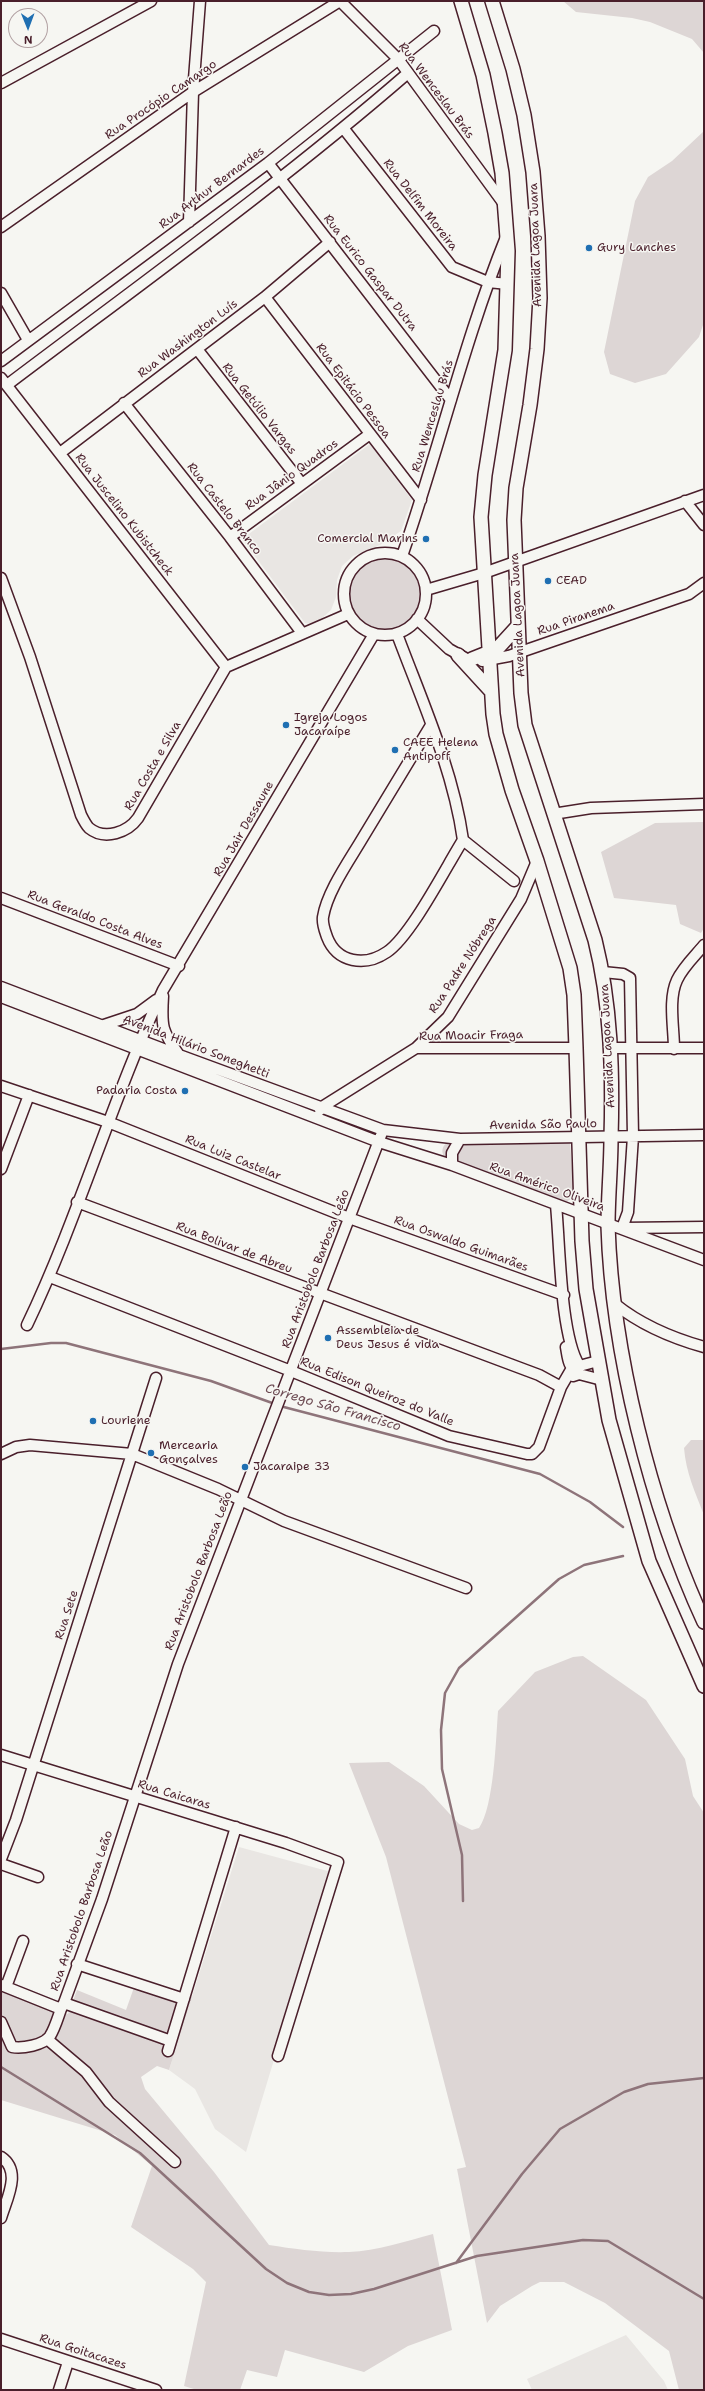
<!DOCTYPE html>
<meta charset="utf-8">
<style>
body{margin:0}
#map{position:relative;width:705px;height:2391px;overflow:hidden;background:#f6f6f2;font-family:"Shantell Sans",sans-serif}
canvas{display:block}
.frame{position:absolute;inset:0;border:2px solid #4a1f2b;pointer-events:none}
.north{position:absolute;left:8px;top:8px;width:40px;height:40px;box-sizing:border-box;background:#f6f6f2;border:1px solid #b1a0a2;border-radius:50%;rotate:179deg;font-size:11px;font-weight:700;line-height:16px;text-align:center;color:#4a1f2b}
.north::after{content:'';display:block;margin:auto;width:14px;height:18px;background:#1f6fb2;clip-path:polygon(50% 0,100% 100%,50% 72%,0 100%)}
</style>
<div id="map">
<canvas width="705" height="2391"></canvas>
<div class="frame"></div>
<div class="north">N</div>
</div>
<script>
const context = document.querySelector('canvas').getContext('2d');
context.lineJoin = 'round';
function fillPath(path, color) { context.fillStyle = color; context.fill(path, 'evenodd'); }
function trace(path, color, width, dash) { context.strokeStyle = color; context.lineWidth = width; context.lineCap = dash ? 'butt' : 'round'; context.setLineDash(dash || []); context.stroke(path); }
function write(font, color, halo, rows, align = 'center') {
  context.font = font + ' "Shantell Sans",sans-serif'; context.lineWidth = 3; context.setLineDash([]); context.textBaseline = 'middle'; context.strokeStyle = halo; context.fillStyle = color; for (const [text, x, y, turn = 0] of rows) {
    context.save(); context.translate(x, y); context.rotate((+turn || 0) * Math.PI / 180); context.textAlign = isNaN(turn) ? turn : align; if (halo) context.strokeText(text, 0, 0); context.fillText(text, 0, 0); context.restore();
  }
}
const built = new Path2D(`
 M 370,444 L 412,500 L 401,531 L 380,545 L 353,556 L 342,566 L 337,580 L 336,597 L 331,610 L 320,620 L 310,624 L 305,623 L 242,539 Z
 M 239,1847 L 331,1872 L 246,2152 L 215,2129 L 195,2089 L 169,2070 Z
 M 626,2335 L 664,2381 L 668,2390 L 532,2390 L 527,2379 Z`);
const green = new Path2D(`
 M 563,1 L 704,1 L 704,53 L 692,39 L 650,22 L 632,18 L 576,12 Z
 M 704,131 L 704,322 L 699,337 L 666,374 L 635,383 L 610,374 L 604,352 L 635,201 L 648,177 L 672,161 Z
 M348 594a36 36 0 1 1 72 0a36 36 0 1 1-72 0Z
 M 704,822 L 704,928 L 701,933 L 680,924 L 676,905 L 614,898 L 601,852 L 655,823 Z
 M 570,1141 L 574,1197 L 566,1202 L 444,1157 C 441,1151 442,1145 449,1142 Z
 M 691,1440 L 704,1440 L 704,1515 C 695,1492 686,1473 684,1448 Z
 M 583,1656 L 646,1700 L 685,1759 L 693,1796 L 704,1813 L 704,2390 L 679,2390 L 669,2351 L 605,2303 L 564,2282 L 540,2282 L 532,2286 L 500,2306 L 487,2323 L 457,2169 L 466,2167 L 386,1857 L 349,1763 L 389,1762 L 424,1786 L 459,1824 L 472,1830 L 479,1828 C 494,1807 496,1738 498,1711 L 535,1672 L 573,1657 Z
 M 137,1979 L 192,1997 L 169,2070 L 157,2066 L 141,2077 L 145,2089 L 214,2172 L 269,2245 C 295,2249 322,2253 349,2252 C 377,2251 406,2241 433,2234 L 452,2330 L 408,2346 L 364,2372 L 285,2350 L 277,2377 L 247,2370 L 240,2390 L 197,2390 L 184,2386 L 206,2282 L 193,2269 L 131,2227 L 152,2166 L 115,2135 L 1,2100 L 1,1988 L 68,2014 L 77,1990 L 126,2010 Z`);
const stream = new Path2D(`
 M 1,1349 L 51,1343 L 66,1343 L 211,1381 L 275,1404
 M 280,1406 L 540,1474 L 590,1502 L 623,1527
 M 463,1901 L 462,1855 L 442,1769 L 441,1730 L 445,1693 L 459,1668 L 559,1579 L 584,1565 L 623,1556
 M 1,2067 L 140,2153 L 266,2269 L 287,2283 L 309,2292 L 329,2295 L 351,2294 L 374,2289 L 477,2256 L 583,2240 L 608,2241 L 704,2299
 M 456,2263 L 522,2174 L 560,2129 L 624,2092 L 648,2084 L 704,2078`);
const minor = new Path2D(`
 M 340,1 L 398,59 L 504,204
 M 1,83 L 151,1
 M 344,129 L 452,267 L 488,282 L 508,284
 M 268,163 L 451,400
 M 189,222 L 193,92 L 200,1
 M 1,227 L 193,92 L 340,1
 M 1,293 L 28,340
 M 265,297 L 421,500
 M 197,349 L 302,484
 M 1,361 L 268,163 L 434,31
 M 1,378 L 226,667
 M 7,385 C 142,283 280,184 408,73
 M 124,403 L 230,537 L 302,633
 M 60,453 L 265,297 L 330,242
 M 685,501 L 704,525
 M 230,537 L 370,434
 M344 594a41 41 0 1 1 82 0a41 41 0 1 1-82 0Z
 M 402,556 C 439,450 464,341 506,237
 M 1,578 L 30,657 L 81,815 C 83,819 86,825 89,828 C 105,841 128,832 138,818 L 226,667 L 348,614
 M 426,590 L 484,573 L 704,495
 M 417,619 L 449,649 L 465,658
 M 397,634 C 422,701 453,769 463,840 L 514,881
 M 482,661 L 509,656 L 689,594 L 704,583
 M 431,725 C 408,763 385,801 362,839 C 349,861 327,892 323,917 C 322,924 325,931 327,937 C 337,963 365,967 387,952 C 411,936 446,867 463,840
 M 553,814 L 591,808 L 704,804
 M 1,898 L 179,966
 M 603,972 L 623,974 L 630,978 L 633,1136 L 628,1212 L 622,1228
 M 1,987 L 179,1055 L 383,1130 L 460,1139 L 704,1135
 M 163,996 C 161,1027 162,1031 179,1055
 M 1,997 L 379,1142 L 452,1165 L 704,1260
 M 104,1025 L 137,1014 L 156,1000
 M 416,1048 L 576,1048
 M 610,1048 L 704,1048
 M 674,1049 C 674,1028 668,999 677,980 C 683,967 695,956 704,945
 M 1,1086 L 108,1122 L 349,1218 L 564,1295
 M 320,1110 L 322,1107 L 416,1048 L 448,1017 L 521,899 L 537,861
 M 452,1165 L 452,1153 L 460,1139
 M 1,1169 L 29,1095
 M 77,1202 L 539,1375 L 561,1387
 M 556,1205 C 560,1244 560,1334 579,1365
 M 624,1228 L 704,1227
 M 50,1277 L 291,1371 L 449,1436 L 527,1454 L 532,1454 L 539,1447 L 561,1387 L 572,1368 L 598,1361
 M 615,1304 C 641,1325 672,1338 704,1347
 M 27,1325 C 79,1216 112,1099 163,990 L 374,634
 M 566,1347 C 568,1358 568,1368 579,1374
 M 573,1376 L 579,1374 L 602,1380
 M 1,1454 L 16,1447 L 30,1445 L 132,1454 L 218,1489 L 284,1521 L 466,1588
 M 1,1755 L 286,1843 L 338,1862 L 278,2056
 M 1,1859 L 16,1820 L 156,1378
 M 1,1864 L 38,1877
 M 77,1964 L 184,1999
 M 1,1985 L 61,2009 L 64,2003 L 102,1899 L 178,1664 L 383,1130
 M 6,1987 L 23,1941
 M 64,2003 L 171,2041
 M 1,2022 L 12,2047 C 22,2049 44,2045 50,2036 C 55,2028 58,2017 61,2009
 M 47,2039 L 86,2072 L 109,2102 L 175,2162
 M 168,2051 L 236,1827
 M 1,2157 C 22,2171 7,2198 1,2218
 M 1,2339 L 156,2390
 M 59,2390 L 68,2362`);
const major = new Path2D(`
 M 461,1 L 483,75 L 495,133 L 502,173 L 508,251 L 505,350 L 485,475 L 481,517 L 493,714 L 496,734 L 512,790 L 537,861 L 570,968 L 574,995 L 576,1048 L 582,1241 L 586,1289 L 609,1420 L 649,1561 L 704,1686
 M 492,1 L 513,69 L 524,115 L 533,172 L 538,236 L 540,298 L 537,349 L 530,405 L 516,488 L 514,520 L 521,693 L 525,725 L 595,940 C 611,1004 613,1072 611,1138 C 611,1167 608,1197 608,1226 C 612,1352 651,1507 704,1622
 M 458,655 L 491,691
 M 472,659 L 497,649 L 518,626`);
const markers = [
 [589,248,4,"#1f6fb2"],
 [426,539,4,"#1f6fb2"],
 [548,581,4,"#1f6fb2"],
 [286,725,4,"#1f6fb2"],
 [395,750,4,"#1f6fb2"],
 [185,1091,4,"#1f6fb2"],
 [328,1338,4,"#1f6fb2"],
 [93,1421,4,"#1f6fb2"],
 [151,1453,4,"#1f6fb2"],
 [245,1467,4,"#1f6fb2"]
];
const streetNames = [
 ["Rua Wenceslau Brás",436,91,53],
 ["Rua Procópio Camargo",161,100,-34],
 ["Rua Arthur Bernardes",212,188,-37],
 ["Rua Delfim Moreira",420,205,52],
 ["Avenida Lagoa Juara",536,245,-92],
 ["Rua Eurico Gaspar Dutra",370,273,52],
 ["Rua Washington Luís",188,339,-37],
 ["Rua Epitácio Pessoa",353,391,53],
 ["Rua Getúlio Vargas",259,409,52],
 ["Rua Wenceslau Brás",433,416,-73],
 ["Rua Jânio Quadros",292,475,-36],
 ["Rua Castelo Branco",224,509,52],
 ["Rua Juscelino Kubistcheck",124,515,52],
 ["Avenida Lagoa Juara",518,615,-93],
 ["Rua Piranema",576,619,-19],
 ["Rua Costa e Silva",153,766,-60],
 ["Rua Jair Dessaune",244,829,-60],
 ["Rua Geraldo Costa Alves",95,920,21],
 ["Rua Padre Nóbrega",463,965,-57],
 ["Rua Moacir Fraga",471,1036,-1],
 ["Avenida Lagoa Juara",608,1046,-93],
 ["Avenida Hilário Soneghetti",196,1047,21],
 ["Avenida São Paulo",543,1125,-1],
 ["Rua Luiz Castelar",233,1158,22],
 ["Rua Américo Oliveira",547,1187,20],
 ["Rua Oswaldo Guimarães",461,1244,20],
 ["Rua Bolivar de Abreu",234,1248,21],
 ["Rua Aristobolo Barbosa Leão",316,1269,-69],
 ["Rua Edison Queiroz do Valle",377,1392,22],
 ["Rua Aristobolo Barbosa Leão",199,1571,-69],
 ["Rua Sete",67,1615,-72],
 ["Rua Caicaras",174,1795,17],
 ["Rua Aristobolo Barbosa Leão",82,1911,-71],
 ["Rua Goitacazes",83,2352,18]
];
const poiNames = [
 ["Gury Lanches",597,248],
 ["Comercial Marins",418,539,"right"],
 ["CEAD",556,581],
 ["Igreja Logos",294,718],
 ["Jacaraípe",294,732],
 ["CAEE Helena",403,743],
 ["Antipoff",403,757],
 ["Padaria Costa",177,1091,"right"],
 ["Assembleia de",336,1331],
 ["Deus Jesus é vida",336,1345],
 ["Louriene",101,1421],
 ["Mercearia",159,1446],
 ["Gonçalves",159,1460],
 ["Jacaraipe 33",253,1467]
];
const waterNames = [
 ["Corrego São Francisco",333,1408,16]
];
fillPath(built, '#e9e6e3');
fillPath(green, '#ddd6d5');
trace(stream, '#8e747a', 2.5);
trace(minor, '#4a1f2b', 13);
trace(major, '#4a1f2b', 16);
trace(minor, '#f6f6f2', 10);
trace(major, '#f6f6f2', 13);
for (const [x, y, r, color] of markers) { const dot = new Path2D(); dot.arc(x, y, r, 0, 2 * Math.PI); context.fillStyle = color; context.fill(dot); trace(dot, '#f6f6f2', 1.5); }
write('12px', '#4a1f2b', '#f6f6f2', streetNames);
write('12px', '#4a1f2b', '#f6f6f2', poiNames, 'left');
write('italic 13px', '#6c4a52', '#f6f6f2', waterNames);
</script>
